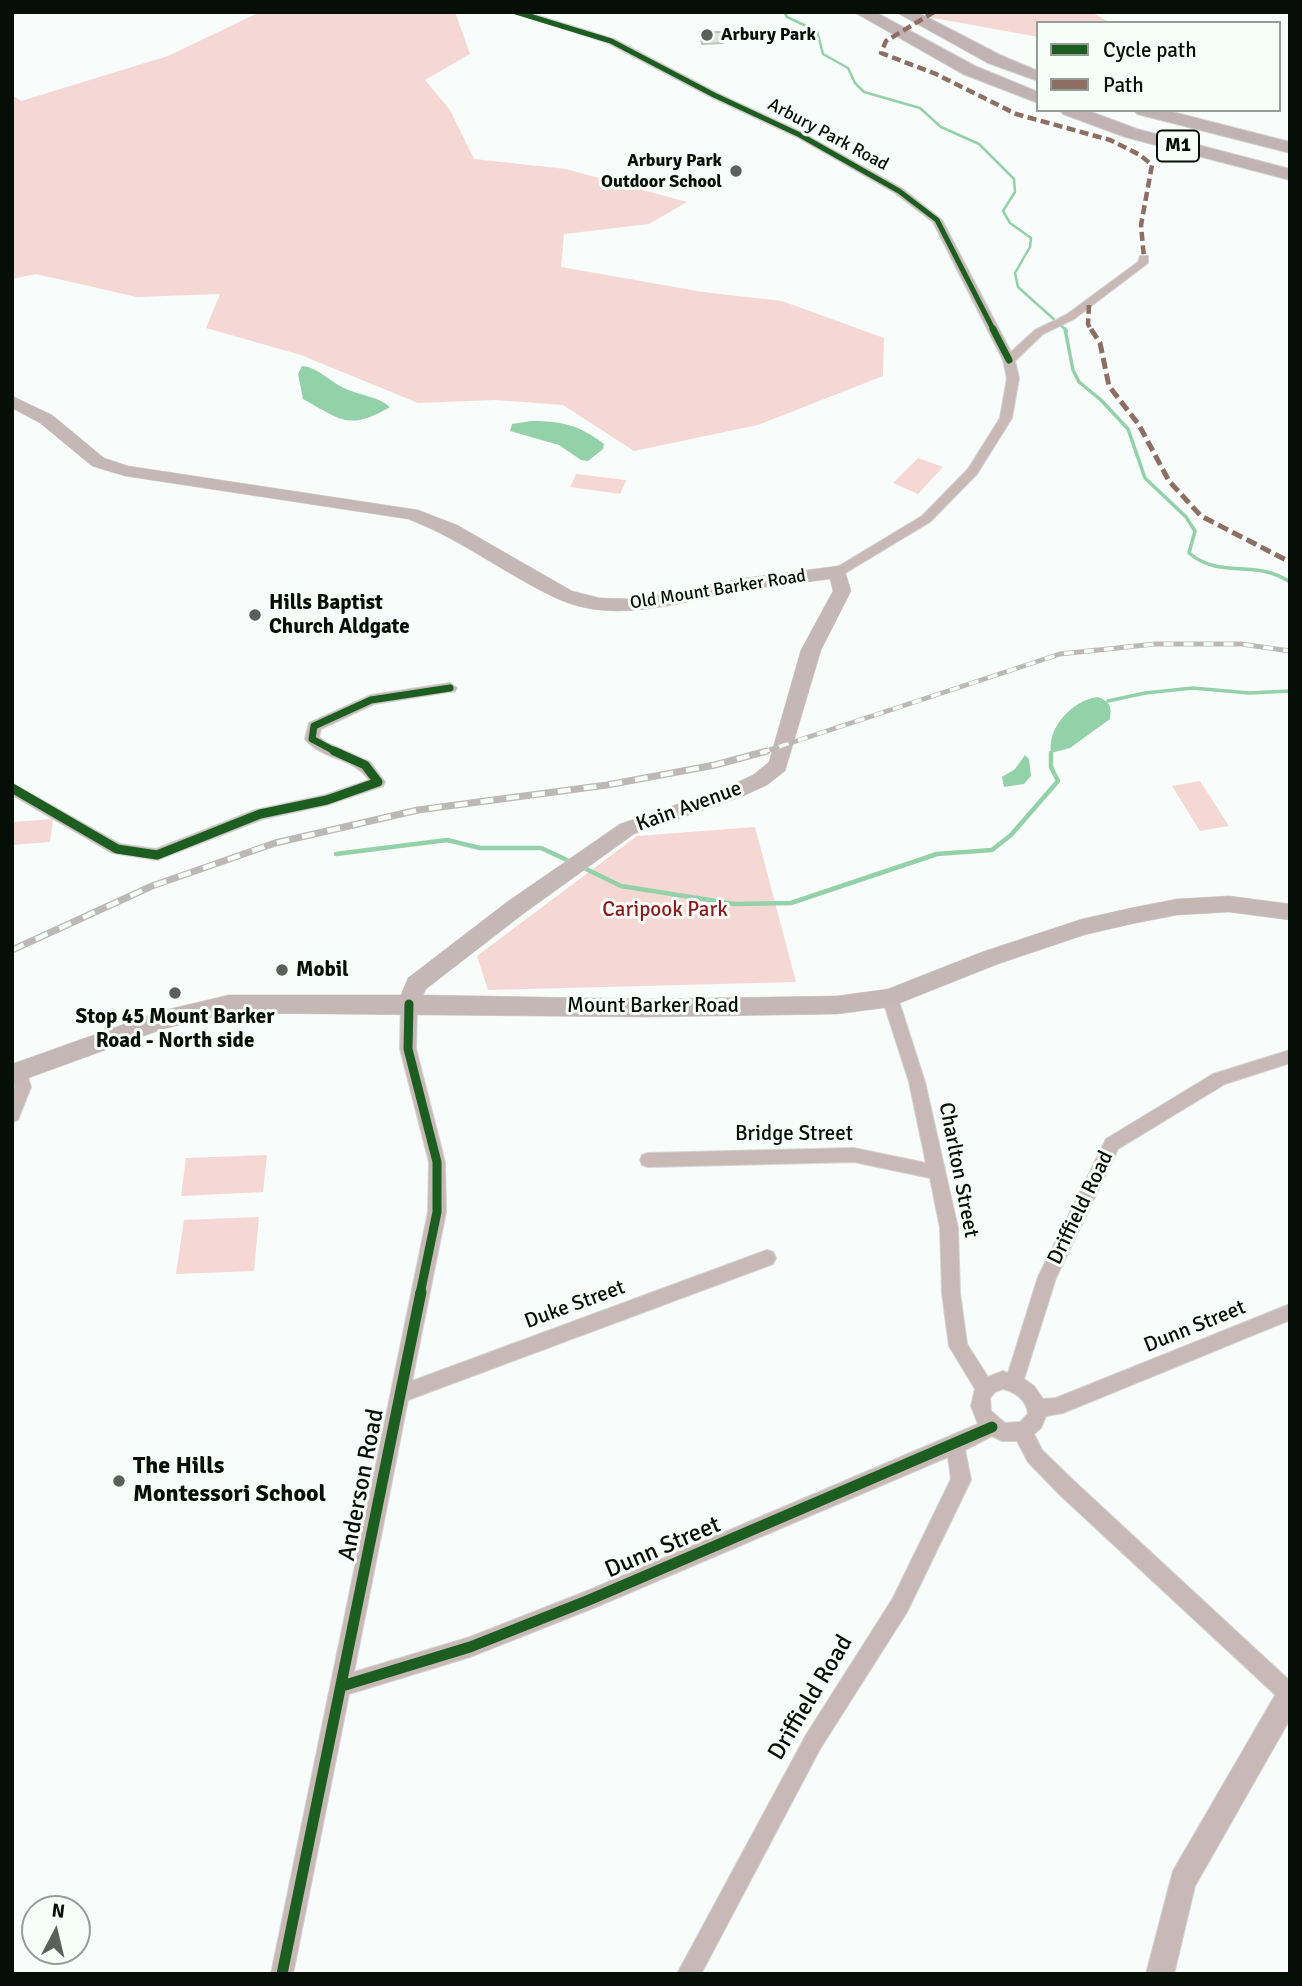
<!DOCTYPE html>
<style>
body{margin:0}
#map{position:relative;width:1302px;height:1986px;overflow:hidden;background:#f8fcfa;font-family:Signika,sans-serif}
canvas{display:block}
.frame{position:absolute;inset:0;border:14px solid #050e07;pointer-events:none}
.legend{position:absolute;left:1036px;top:21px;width:245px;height:91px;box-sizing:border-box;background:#f7fdf9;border:2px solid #969d98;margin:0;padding:9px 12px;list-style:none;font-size:21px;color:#050e07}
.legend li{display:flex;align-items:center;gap:14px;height:35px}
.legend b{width:35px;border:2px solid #969d98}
.north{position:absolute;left:21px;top:1895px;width:70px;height:70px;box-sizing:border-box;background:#f7fdf9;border:2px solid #969d98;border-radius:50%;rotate:7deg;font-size:19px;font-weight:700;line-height:28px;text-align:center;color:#050e07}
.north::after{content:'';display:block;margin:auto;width:24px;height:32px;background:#5a615c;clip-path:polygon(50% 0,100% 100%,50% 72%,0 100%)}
</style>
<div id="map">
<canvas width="1302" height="1986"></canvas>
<div class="frame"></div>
<ul class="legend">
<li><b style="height:9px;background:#1b5e20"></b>Cycle path</li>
<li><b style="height:9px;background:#8d6e63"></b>Path</li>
</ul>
<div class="north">N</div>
</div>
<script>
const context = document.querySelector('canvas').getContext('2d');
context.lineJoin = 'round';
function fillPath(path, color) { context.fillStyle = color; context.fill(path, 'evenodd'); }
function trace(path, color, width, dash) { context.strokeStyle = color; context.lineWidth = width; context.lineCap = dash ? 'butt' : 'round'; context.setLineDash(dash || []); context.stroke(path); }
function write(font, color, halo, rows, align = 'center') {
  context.font = font + ' Signika,sans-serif'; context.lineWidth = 6; context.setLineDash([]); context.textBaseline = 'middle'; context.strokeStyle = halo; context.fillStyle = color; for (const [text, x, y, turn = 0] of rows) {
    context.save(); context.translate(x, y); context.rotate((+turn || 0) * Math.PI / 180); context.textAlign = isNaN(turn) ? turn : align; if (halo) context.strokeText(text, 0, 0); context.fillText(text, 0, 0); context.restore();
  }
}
const green = new Path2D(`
 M 260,12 L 455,12 L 470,54 L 425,80 L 450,110 L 474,159 L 566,169 L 687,202 L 649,224 L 564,234 L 561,267 L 703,292 L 782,301 L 884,338 L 883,376 L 758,425 L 634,451 L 563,405 L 495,400 L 418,403 L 301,355 L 206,328 L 220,294 L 137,297 L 36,274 L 12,279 L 12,95 L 21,101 L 168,56 Z
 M 930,12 L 1091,12 L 1111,23 L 1038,23 L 1038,37 L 934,18 L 927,16 L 931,14 Z
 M 918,458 L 943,467 L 918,494 L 893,483 Z
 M 576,474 L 626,480 L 626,481 L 620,494 L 570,487 Z
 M 1200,781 L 1229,826 L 1200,831 L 1172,786 Z
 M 53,819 L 50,842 L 12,845 L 12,822 Z
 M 755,827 L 796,982 L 488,990 L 477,956 L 637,836 Z
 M 267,1155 L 263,1192 L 181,1196 L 186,1158 Z
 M 259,1217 L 254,1271 L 176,1274 L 184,1220 Z`);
const water = new Path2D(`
 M 302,366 C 315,366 330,381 342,387 C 357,395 378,396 390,407 C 349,431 341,420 303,399 L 298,374 Z
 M 531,421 C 562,421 579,425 604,444 L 603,449 L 588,461 L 581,460 L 559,445 L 510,431 L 512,424 Z
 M 1098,697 C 1110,702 1112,706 1110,719 L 1070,748 L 1051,753 C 1047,727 1073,700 1098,697 Z
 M 1025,755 L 1029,759 L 1031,776 L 1024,784 L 1004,787 L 1002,777 L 1015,769 Z`);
const streamFar2 = new Path2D(`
 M 784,12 L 787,17 L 817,31 L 823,54 L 848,68 L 855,83 L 864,92 L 920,108 L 941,127 L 979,144 L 1014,179 L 1015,192 L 1003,211 L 1010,223 L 1031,238 L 1030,247 L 1015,273 L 1018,287 L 1067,331`);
const streamFar1 = new Path2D(`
 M 1065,329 L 1073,370 L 1079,382 L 1101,400 L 1128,429 L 1145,478 L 1186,517 L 1195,531 L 1189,553 C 1221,580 1253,558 1290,582
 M 1108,701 L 1145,693 L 1193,688 L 1249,693 L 1290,691`);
const stream = new Path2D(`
 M 336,854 L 447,840 L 480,848 L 541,848 L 567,860
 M 586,869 L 621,886 L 735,904 L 791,903 L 937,854 L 992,850 L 1011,835 L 1058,781 L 1051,767 L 1051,753`);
const building = new Path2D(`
 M 700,32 L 721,32 L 723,43 L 702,44 Z`);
const minor = new Path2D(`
 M 512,12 L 526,12 L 614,39 L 717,93 L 803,133 L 903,189 L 942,220 L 1011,352 L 1035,330 L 1066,315 L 1138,262 L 1140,256 L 1148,256 L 1148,263 L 1074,319 L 1043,334 L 1015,361 L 1019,378 L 1012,418 L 977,474 L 930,522 L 842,575 L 834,575 L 834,569 L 922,516 L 968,469 L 1000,418 L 1007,378 L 1003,360 L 933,222 L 895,193 L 797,137 L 711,97 L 608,43 Z
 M 450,683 L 457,688 L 455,691 L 374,704 L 321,729 L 319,737 L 325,742 L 370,762 L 385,782 L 383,786 L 327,805 L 263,819 L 157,860 L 112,853 L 12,795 L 12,783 L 120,844 L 156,849 L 255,810 L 325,795 L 369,780 C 353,757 322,760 305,739 L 309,723 L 371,695 Z
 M 890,992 L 896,994 L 898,998 L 925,1082 L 958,1228 L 960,1293 L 967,1344 L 988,1377 L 1003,1371 L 1008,1373 L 1038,1277 L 1106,1139 L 1213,1074 L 1290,1050 L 1290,1063 L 1225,1084 L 1118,1149 L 1056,1278 L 1024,1379 L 1034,1386 L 1043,1399 L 1056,1398 L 1290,1304 L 1290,1320 L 1063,1413 L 1046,1416 L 1041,1428 L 1034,1434 L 1042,1450 L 1074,1481 L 1290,1681 L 1290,1705 L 1283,1702 L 1060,1495 L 1028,1462 L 1017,1441 L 1002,1441 L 992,1436 L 965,1450 L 971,1480 L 907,1612 L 820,1749 L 701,1974 L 677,1974 L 806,1735 L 893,1598 L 951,1479 L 948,1457 L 596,1607 L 470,1657 L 349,1694 L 293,1974 L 271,1974 L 428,1212 L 429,1162 L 400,1049 L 401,1004 L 403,1000 L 415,1000 L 417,1004 L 416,1049 L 445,1162 L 446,1212 L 412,1381 L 767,1250 L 773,1252 L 776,1258 L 773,1264 L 408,1400 L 354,1672 L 470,1637 L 587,1591 L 978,1424 L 971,1406 L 975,1389 L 949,1346 L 942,1293 L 940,1228 L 930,1178 L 854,1162 L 648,1167 L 642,1165 L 640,1160 L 642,1155 L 648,1153 L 854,1148 L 926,1163 L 909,1082 L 882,998 L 884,994 ZM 1003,1389 C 1016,1392 1027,1401 1028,1414 L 1020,1422 L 1005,1423 L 991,1411 L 990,1398 L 995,1392 Z
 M 19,1065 L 25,1067 L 31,1087 L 18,1120 L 12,1122 L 12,1093 L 15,1087 L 12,1069 Z`);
const tertiary = new Path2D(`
 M 1290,1681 L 1290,1719 L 1195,1886 L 1174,1974 L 1146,1974 L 1173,1871 L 1281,1685 Z`);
const secondary = new Path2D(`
 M 12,396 L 52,415 L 104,458 L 128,466 L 418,510 L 457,525 L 572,591 L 600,598 L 634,599 L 746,578 L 838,566 L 844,568 L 851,591 L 821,650 L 785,771 L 767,785 L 741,797 L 634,834 L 523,914 L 426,989 L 423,995 L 647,999 L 837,996 L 888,989 L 982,952 L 1082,919 L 1131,908 L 1177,899 L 1229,896 L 1290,904 L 1290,920 L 1229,912 L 1177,915 L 1131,924 L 1084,935 L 998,964 L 890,1007 L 837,1014 L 647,1017 L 229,1013 L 163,1029 L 12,1084 L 12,1064 L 161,1011 L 229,995 L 401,995 L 408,978 L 507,902 L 620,824 L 727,787 L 753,775 L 769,762 L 801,650 L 833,591 L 830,579 C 802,583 774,585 746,590 C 685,600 618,626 558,599 C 506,575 463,540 408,519 L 125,476 L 92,466 L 40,423 L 12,408 Z`);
const motorway = new Path2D(`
 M 854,12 L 875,12 L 975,66 L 1038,92 L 1038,103 L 963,74 Z
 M 896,12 L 917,12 L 1000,55 L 1038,71 L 1038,81 L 988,63 Z
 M 1060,110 L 1086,110 L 1137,129 L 1290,169 L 1290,180 L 1125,137 L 1063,114 Z
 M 1134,110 L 1165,110 L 1290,142 L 1290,153 L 1137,114 Z`);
const railFar1 = new Path2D(`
 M 760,753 L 1060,654 L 1155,644 L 1241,644 L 1290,651`);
const rail = new Path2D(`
 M 12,950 L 152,886 L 275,843 L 418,810 L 607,785 L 715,765 L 767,751`);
const quietFar1 = new Path2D(`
 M 934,12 L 886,41 L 881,53 L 936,74 L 1016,114 L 1110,140 L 1140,155 L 1152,165 L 1141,225 L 1144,258
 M 1089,305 L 1088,324 L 1092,331`);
const quiet = new Path2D(`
 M 1091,329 L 1100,343 L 1109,386 L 1139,425 L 1169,481 L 1201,516 L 1290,562`);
const cyclewayFar3 = new Path2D(`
 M 516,12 L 611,41 L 714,95 L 800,135 L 899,191 L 937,220 L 994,331`);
const cyclewayFar2 = new Path2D(`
 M 993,329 L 1009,360
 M 338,753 L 312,739 L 314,726 L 371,700 L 450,688`);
const cyclewayFar1 = new Path2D(`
 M 12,788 L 117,849 L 157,855 L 260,814 L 327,800 L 378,782 L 365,765 L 334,751
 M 409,1004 L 408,1049 L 437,1162 L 437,1212 L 420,1294`);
const cycleway = new Path2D(`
 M 342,1686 L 470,1647 L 589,1600 L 992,1427
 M 282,1974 L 421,1292`);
const markers = [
 [707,35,7,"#5a615c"],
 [736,171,7,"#5a615c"],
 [255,615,7,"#5a615c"],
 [282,970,7,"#5a615c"],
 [175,993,7,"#5a615c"],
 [119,1481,7,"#5a615c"]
];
const farPoinames = [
 ["Arbury Park",721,35],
 ["Arbury Park",722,161,"right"],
 ["Outdoor School",722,182,"right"]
];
const farStreetnames = [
 ["Arbury Park Road",828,135,28],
 ["Old Mount Barker Road",718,590,-9]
];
const shields = [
 [1178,146,42]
];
const shieldNames = [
 ["M1",1178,146]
];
const poiNames = [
 ["Hills Baptist",269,603],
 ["Church Aldgate",269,627],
 ["Mobil",296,970],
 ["Stop 45 Mount Barker",175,1017,"center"],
 ["Road - North side",175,1041,"center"]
];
const streetNames = [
 ["Kain Avenue",689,807,-20],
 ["Mount Barker Road",653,1006],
 ["Bridge Street",794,1134],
 ["Charlton Street",958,1170,79],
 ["Driffield Road",1081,1208,-64],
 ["Duke Street",575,1305,-20],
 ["Dunn Street",1195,1327,-22]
];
const parkNames = [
 ["Caripook Park",665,910]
];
const nearPoinames = [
 ["The Hills",133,1467],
 ["Montessori School",133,1495]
];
const nearStreetnames = [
 ["Anderson Road",362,1485,-79],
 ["Dunn Street",663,1548,-23],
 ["Driffield Road",811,1698,-59]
];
fillPath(green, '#f5d8d4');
fillPath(water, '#93d1a9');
trace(streamFar2, '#93d1a9', 2.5);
trace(streamFar1, '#93d1a9', 3.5);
trace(stream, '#93d1a9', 4.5);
fillPath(building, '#dbe3de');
trace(building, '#bcc3be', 2);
trace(minor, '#d2d5d3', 2);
trace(tertiary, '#d2d5d3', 2);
trace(secondary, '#d2d5d3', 1);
trace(motorway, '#d2d5d3', 2);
fillPath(minor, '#c8b9b6');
fillPath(tertiary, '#c8b9b6');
fillPath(secondary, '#c5b7b5');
fillPath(motorway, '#c1b2b3');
trace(railFar1, '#bcb8b6', 5);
trace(rail, '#bcb8b6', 7);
trace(railFar1, '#f7fdf9', 3.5, [10]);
trace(rail, '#f7fdf9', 4.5, [13]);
trace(quietFar1, '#8d6e63', 4.5, [9, 4.5]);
trace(quiet, '#8d6e63', 5, [11, 5]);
trace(cyclewayFar3, '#1b5e20', 5);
trace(cyclewayFar2, '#1b5e20', 7);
trace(cyclewayFar1, '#1b5e20', 9);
trace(cycleway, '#1b5e20', 11);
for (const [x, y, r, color] of markers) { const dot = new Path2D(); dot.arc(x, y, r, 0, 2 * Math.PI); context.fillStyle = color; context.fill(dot); trace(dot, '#f7fdf9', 2.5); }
write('bold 18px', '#050e07', '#f7fdf9', farPoinames, 'left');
write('18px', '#050e07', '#f7fdf9', farStreetnames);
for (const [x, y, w] of shields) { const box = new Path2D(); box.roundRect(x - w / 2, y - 15.5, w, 31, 5); context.fillStyle = '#f7fdf9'; context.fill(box); trace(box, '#050e07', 2); }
write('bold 19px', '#050e07', null, shieldNames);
write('bold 21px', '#050e07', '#f7fdf9', poiNames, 'left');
write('21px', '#050e07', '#f7fdf9', streetNames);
write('21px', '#8d1b1e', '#f7fdf9', parkNames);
write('bold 24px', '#050e07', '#f7fdf9', nearPoinames, 'left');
write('24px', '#050e07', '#f7fdf9', nearStreetnames);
</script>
